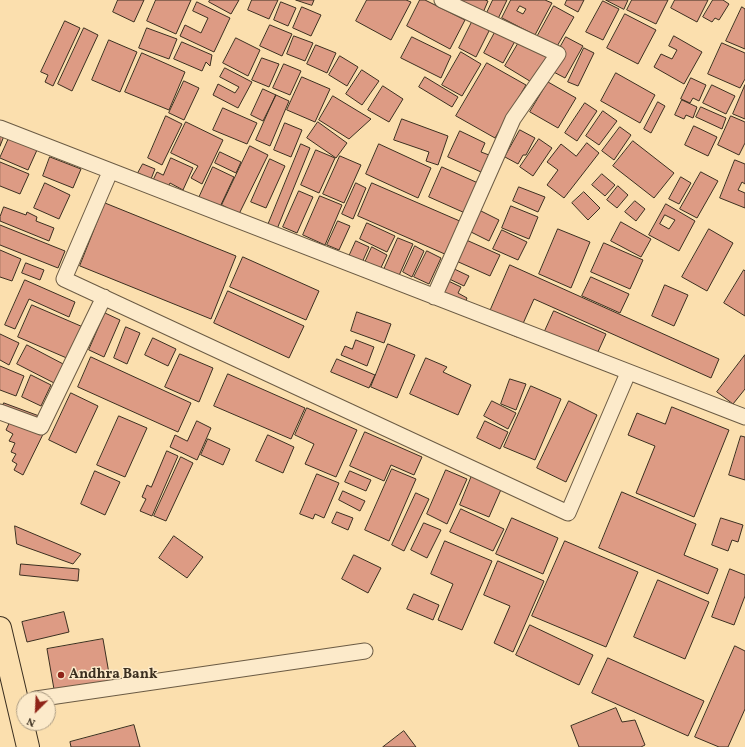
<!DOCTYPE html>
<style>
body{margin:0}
#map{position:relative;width:745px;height:747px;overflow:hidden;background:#fbdfae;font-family:Vollkorn,serif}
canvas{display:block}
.north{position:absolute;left:16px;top:691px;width:40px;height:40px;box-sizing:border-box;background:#fceaca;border:1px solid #af9f86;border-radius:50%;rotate:204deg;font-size:11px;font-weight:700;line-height:16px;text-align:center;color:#3b2f20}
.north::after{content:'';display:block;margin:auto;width:14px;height:18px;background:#8f2418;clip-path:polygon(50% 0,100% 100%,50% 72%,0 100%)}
</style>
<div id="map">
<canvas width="745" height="747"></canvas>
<div class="north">N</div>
</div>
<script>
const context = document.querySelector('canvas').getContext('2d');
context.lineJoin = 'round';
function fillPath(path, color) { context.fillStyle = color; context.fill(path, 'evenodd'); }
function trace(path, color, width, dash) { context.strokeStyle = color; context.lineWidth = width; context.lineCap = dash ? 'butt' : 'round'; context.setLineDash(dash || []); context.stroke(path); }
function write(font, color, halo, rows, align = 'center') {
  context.font = font + ' Vollkorn,serif'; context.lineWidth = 3; context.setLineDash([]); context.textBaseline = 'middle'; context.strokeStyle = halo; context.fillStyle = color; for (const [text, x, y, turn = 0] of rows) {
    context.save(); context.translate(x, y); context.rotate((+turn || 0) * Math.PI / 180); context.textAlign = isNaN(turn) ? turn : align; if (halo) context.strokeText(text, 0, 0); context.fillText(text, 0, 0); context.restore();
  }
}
const building = new Path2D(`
 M 118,0 L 144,0 L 134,22 L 113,12 Z
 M 156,0 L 191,0 L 176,34 L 147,21 Z
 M 210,0 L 239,0 L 231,14 L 209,2 Z
 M 252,0 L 278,0 L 269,19 L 248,10 Z
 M 296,0 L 314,0 L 312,5 Z
 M 367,0 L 406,0 L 411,2 L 391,40 L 356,21 Z
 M 420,0 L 425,0 L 465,20 L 450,49 L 407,26 Z
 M 448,0 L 485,0 L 488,1 L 482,15 Z
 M 493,0 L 507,0 L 496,23 L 485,17 Z
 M 511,0 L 545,0 L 552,3 L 535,35 L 502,18 ZM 520,6 L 526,9 L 523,14 L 517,11 Z
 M 567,0 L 584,0 L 578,12 L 565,5 Z
 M 606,0 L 628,0 L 624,9 Z
 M 632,0 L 668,0 L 656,24 L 627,10 Z
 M 675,0 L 708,0 L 697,22 L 671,8 Z
 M 713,0 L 723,0 L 729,4 L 719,20 L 715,18 L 712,22 L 703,17 Z
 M 603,1 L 619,9 L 603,40 L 586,32 Z
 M 197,2 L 230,18 L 214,52 L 180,36 L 185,25 L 201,33 L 208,18 L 193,11 Z
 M 281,2 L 296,8 L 288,26 L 274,20 Z
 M 554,6 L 574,17 L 556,48 L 537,37 Z
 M 302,7 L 321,15 L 311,36 L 293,28 Z
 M 742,7 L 745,9 L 745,49 L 726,41 Z
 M 625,14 L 656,30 L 638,64 L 607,48 Z
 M 475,16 L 492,25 L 476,57 L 459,48 Z
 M 65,21 L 80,28 L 53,86 L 45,82 L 48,75 L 41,72 Z
 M 501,21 L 520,32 L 503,63 L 484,53 Z
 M 270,25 L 292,34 L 282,56 L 260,46 Z
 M 84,28 L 98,35 L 72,91 L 58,84 Z
 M 147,28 L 177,39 L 169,59 L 139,48 Z
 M 294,36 L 313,43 L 305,61 L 287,54 Z
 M 674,36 L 702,52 L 684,84 L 654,67 L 661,54 L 672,59 L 677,50 L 669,46 Z
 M 412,37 L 451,56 L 441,78 L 401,58 Z
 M 522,37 L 550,55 L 533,83 L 505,66 Z
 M 566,37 L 583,46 L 565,78 L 548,69 Z
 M 236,38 L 260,50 L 248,76 L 223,63 Z
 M 109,40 L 137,52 L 120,92 L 92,80 Z
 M 182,42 L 212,55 L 210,66 L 206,62 L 202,71 L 174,59 Z
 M 722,43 L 745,53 L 745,79 L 740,88 L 708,74 Z
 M 316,45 L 336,53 L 327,73 L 307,64 Z
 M 584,48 L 594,53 L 578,86 L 568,82 Z
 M 461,52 L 481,64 L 462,96 L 442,85 Z
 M 142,53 L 185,72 L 169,110 L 125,92 Z
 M 340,56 L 358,67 L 347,86 L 329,75 Z
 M 262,58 L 279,64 L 269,87 L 252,80 Z
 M 487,63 L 526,85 L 495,138 L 456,116 Z
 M 284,64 L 301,71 L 290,95 L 273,88 Z
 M 225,68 L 252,82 L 238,108 L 213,95 L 218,84 L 235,93 L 239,87 L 220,77 Z
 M 362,70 L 379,81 L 362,105 L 346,94 Z
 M 616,73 L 655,95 L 640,123 L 601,101 Z
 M 302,77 L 330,89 L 315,122 L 287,110 Z
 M 425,77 L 458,97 L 452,107 L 419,87 Z
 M 691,78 L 706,85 L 699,101 L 693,98 L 690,103 L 681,99 Z
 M 184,81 L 199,88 L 184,120 L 169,113 Z
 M 548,82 L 576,98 L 558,128 L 530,112 Z
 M 712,85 L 735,96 L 726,114 L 703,103 Z
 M 745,85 L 745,119 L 733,114 Z
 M 383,86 L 403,99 L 389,122 L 368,110 Z
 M 263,89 L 276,95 L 263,121 L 251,115 Z
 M 276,95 L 289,101 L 270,146 L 256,140 Z
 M 333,96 L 371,119 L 349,139 L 319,120 Z
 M 682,100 L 697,107 L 693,118 L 686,115 L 684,119 L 675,115 Z
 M 658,102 L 665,106 L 651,133 L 644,129 Z
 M 585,103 L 597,111 L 577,141 L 565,133 Z
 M 701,107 L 726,118 L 722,129 L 696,117 Z
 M 223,108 L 257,123 L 247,144 L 213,130 Z
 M 603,111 L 617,121 L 599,145 L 586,136 Z
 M 166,116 L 182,124 L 162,165 L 148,158 Z
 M 731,116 L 745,122 L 745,143 L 739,155 L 718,145 Z
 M 402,119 L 448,136 L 438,165 L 426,161 L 429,152 L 394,140 Z
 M 186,122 L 223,140 L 202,184 L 191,178 L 198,166 L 171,153 Z
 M 318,122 L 347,143 L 336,158 L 307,138 Z
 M 285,123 L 302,130 L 291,157 L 274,150 Z
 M 694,126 L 717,137 L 708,156 L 685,145 Z
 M 620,127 L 631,135 L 614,160 L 602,151 Z
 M 520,130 L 535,138 L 526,155 L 523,155 L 518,164 L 505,157 Z
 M 460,131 L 485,143 L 481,152 L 489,155 L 481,172 L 448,157 Z
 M 0,134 L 4,136 L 0,146 Z
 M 9,138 L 37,150 L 28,170 L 0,158 Z
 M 539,139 L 552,148 L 533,176 L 520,167 Z
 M 633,141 L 674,173 L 654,198 L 613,166 Z
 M 587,143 L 599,153 L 564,198 L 547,185 L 558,170 L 547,162 L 561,144 L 576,156 Z
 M 301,144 L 310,148 L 277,229 L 268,225 Z
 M 379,144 L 431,168 L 418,198 L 366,174 Z
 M 250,146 L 268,155 L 239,214 L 222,205 Z
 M 316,150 L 335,158 L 319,193 L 301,185 Z
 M 220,152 L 241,162 L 236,173 L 215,163 Z
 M 340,156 L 361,165 L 344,203 L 323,194 Z
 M 50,157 L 81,169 L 73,188 L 43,176 Z
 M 171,158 L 193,168 L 183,190 L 170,183 L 167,189 L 152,182 L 157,172 L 163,175 Z
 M 270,159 L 285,166 L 266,208 L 251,202 Z
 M 735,160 L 745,164 L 745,184 L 742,182 L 738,190 L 745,193 L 745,208 L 720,198 Z
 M 0,162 L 29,174 L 20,194 L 0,186 Z
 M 143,164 L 155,169 L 151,179 L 138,173 Z
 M 213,167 L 234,177 L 219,209 L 198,200 Z
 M 442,167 L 478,183 L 465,213 L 429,197 Z
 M 701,172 L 718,181 L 697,218 L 680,209 Z
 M 602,174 L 615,185 L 605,196 L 592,185 Z
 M 681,177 L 691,183 L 679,204 L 669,199 Z
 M 45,183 L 70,195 L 59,219 L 34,208 Z
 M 356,183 L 366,188 L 353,219 L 342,214 Z
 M 372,183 L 462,222 L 447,255 L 358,216 Z
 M 618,186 L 628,195 L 617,208 L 607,200 Z
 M 519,187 L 545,197 L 538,212 L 513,201 Z
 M 299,191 L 313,197 L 297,233 L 283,227 Z
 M 584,192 L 600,208 L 588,220 L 572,203 Z
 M 320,196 L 342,205 L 325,245 L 303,235 Z
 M 635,201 L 645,209 L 636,221 L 625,212 Z
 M 105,203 L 236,256 L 211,319 L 80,266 Z
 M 666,204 L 695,221 L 679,251 L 649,235 ZM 665,215 L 675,220 L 669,229 L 660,224 Z
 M 511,206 L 538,217 L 529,239 L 502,228 Z
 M 4,207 L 26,215 L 27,212 L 37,217 L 36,221 L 54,228 L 49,241 L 0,221 L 0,217 Z
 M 475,208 L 499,220 L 489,241 L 465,229 Z
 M 338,221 L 350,226 L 339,250 L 327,245 Z
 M 621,222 L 651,239 L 641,257 L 611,241 Z
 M 367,223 L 395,236 L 387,252 L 360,239 Z
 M 0,225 L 65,251 L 58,268 L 0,245 Z
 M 558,229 L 590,242 L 571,288 L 539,274 Z
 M 709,229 L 733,243 L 707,291 L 682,277 Z
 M 502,230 L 527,242 L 518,260 L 493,249 Z
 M 398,238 L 413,244 L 397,280 L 382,274 Z
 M 464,239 L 500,255 L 490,276 L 454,260 Z
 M 356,241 L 369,247 L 360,267 L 347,261 Z
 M 604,243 L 643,260 L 630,289 L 591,272 Z
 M 415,246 L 424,251 L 412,277 L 403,272 Z
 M 372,247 L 387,255 L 378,274 L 363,267 Z
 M 0,250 L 21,259 L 12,281 L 0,277 Z
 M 427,251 L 441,258 L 429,284 L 414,277 Z
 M 243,257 L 319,291 L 306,320 L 230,287 Z
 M 26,263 L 44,270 L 40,280 L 22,273 Z
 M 510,265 L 719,359 L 711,378 L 534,299 L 517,337 L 485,323 Z
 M 448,266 L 469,276 L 464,286 L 443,276 Z
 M 744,270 L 745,271 L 745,316 L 724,303 Z
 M 591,277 L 629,294 L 620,313 L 582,296 Z
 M 442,278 L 461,287 L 458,293 L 467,298 L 462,310 L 433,297 Z
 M 25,280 L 75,302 L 69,317 L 29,299 L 15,329 L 5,325 Z
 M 665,285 L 688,295 L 674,326 L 652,316 Z
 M 228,291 L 304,326 L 289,358 L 214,323 Z
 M 32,305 L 83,327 L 69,359 L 18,337 Z
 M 554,311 L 606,334 L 592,365 L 540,342 Z
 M 357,312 L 391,324 L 384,343 L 351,331 Z
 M 105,313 L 120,320 L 104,357 L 89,350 Z
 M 126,327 L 140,333 L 127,364 L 114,358 Z
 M 0,334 L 19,343 L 9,365 L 0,360 Z
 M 153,338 L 176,349 L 168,366 L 145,355 Z
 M 356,340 L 374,347 L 367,366 L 341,355 L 345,346 L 352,349 Z
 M 388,344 L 415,355 L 397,398 L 371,387 Z
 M 27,345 L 67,366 L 58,385 L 17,364 Z
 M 180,354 L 213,368 L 199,402 L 165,387 Z
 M 745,355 L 745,389 L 733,404 L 717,392 Z
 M 91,357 L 191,403 L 178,432 L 78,387 Z
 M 426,358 L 447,367 L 443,372 L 471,385 L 458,415 L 410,394 Z
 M 337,359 L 375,375 L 369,388 L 331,372 Z
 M 0,366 L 24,376 L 16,396 L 0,390 Z
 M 228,374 L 305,408 L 291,439 L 214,406 Z
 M 31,375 L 51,385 L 41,406 L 22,397 Z
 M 510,379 L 526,384 L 516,410 L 501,404 Z
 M 531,386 L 561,399 L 535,460 L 504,447 Z
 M 71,393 L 98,406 L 76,453 L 49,440 Z
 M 492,401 L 516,413 L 508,429 L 484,416 Z
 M 569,401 L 597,415 L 566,482 L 537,468 Z
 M 4,403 L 50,420 L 23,475 L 14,470 L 17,464 L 12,461 L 16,454 L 11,452 L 15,443 L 9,441 L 13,434 L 6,430 L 12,417 L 1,411 Z
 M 672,407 L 729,430 L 694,517 L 636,493 L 655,446 L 628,435 L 637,413 L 665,424 Z
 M 307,408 L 357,430 L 336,477 L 305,464 L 314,444 L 295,435 Z
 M 119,416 L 147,428 L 125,477 L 97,465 Z
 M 197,421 L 211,428 L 197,460 L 170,447 L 175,435 L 187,441 Z
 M 485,421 L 508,432 L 500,449 L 477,438 Z
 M 365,432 L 422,457 L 414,475 L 391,465 L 384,481 L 350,466 Z
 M 268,435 L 294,447 L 283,473 L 256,461 Z
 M 741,436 L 745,437 L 745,480 L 729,475 Z
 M 208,439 L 230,449 L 223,465 L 201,455 Z
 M 167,451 L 178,456 L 152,516 L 140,511 L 146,499 L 142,497 L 147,485 L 151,487 Z
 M 181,457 L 193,463 L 166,521 L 154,516 Z
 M 392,469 L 416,479 L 389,541 L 365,530 Z
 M 446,470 L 467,479 L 447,524 L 427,514 Z
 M 95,471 L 120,482 L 105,515 L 81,504 Z
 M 350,471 L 371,480 L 366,491 L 345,482 Z
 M 473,473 L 503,485 L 489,517 L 460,505 Z
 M 317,474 L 339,483 L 324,518 L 315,514 L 313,519 L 300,514 Z
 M 343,491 L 365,501 L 360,511 L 339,500 Z
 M 622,492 L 696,524 L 684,555 L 718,569 L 708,594 L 599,548 Z
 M 416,493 L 429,499 L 404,551 L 392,545 Z
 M 461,509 L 504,529 L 493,551 L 450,532 Z
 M 337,512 L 353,518 L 348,530 L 332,523 Z
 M 512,518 L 558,538 L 543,574 L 496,554 Z
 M 721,518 L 743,525 L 738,542 L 732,540 L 728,551 L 712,545 Z
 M 424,523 L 441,530 L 427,558 L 411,550 Z
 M 15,526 L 81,554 L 73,564 L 17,544 Z
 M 174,536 L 203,557 L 187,578 L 159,558 Z
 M 445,541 L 492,561 L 462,630 L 438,620 L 453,584 L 431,574 Z
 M 565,541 L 638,572 L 606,647 L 532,616 Z
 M 354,555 L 381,568 L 368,593 L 342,579 Z
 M 498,561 L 544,581 L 513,652 L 494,643 L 510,606 L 484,595 Z
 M 21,564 L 79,569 L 78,581 L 20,575 Z
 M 730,569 L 745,575 L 745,596 L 734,625 L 712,617 Z
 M 658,580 L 709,602 L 685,659 L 634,637 Z
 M 414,594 L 439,605 L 433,620 L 407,609 Z
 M 64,612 L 69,632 L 27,642 L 22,622 Z
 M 530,625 L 593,655 L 579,685 L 516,655 Z
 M 103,639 L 111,685 L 55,695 L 47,649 Z
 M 735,646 L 745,651 L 745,709 L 728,747 L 719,747 L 695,737 Z
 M 608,658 L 704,701 L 688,736 L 592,693 Z
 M 616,708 L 622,722 L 635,720 L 645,745 L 641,747 L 579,747 L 571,726 Z
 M 134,725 L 140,747 L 71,747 L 70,742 Z
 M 404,731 L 416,747 L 383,747 Z`);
const minor = new Path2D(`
 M 0,128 L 745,417
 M 110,172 L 64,279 L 568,513 L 628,373
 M 434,297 L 513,119 L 558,54 L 442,0
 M 0,412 L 41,427 L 104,297
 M 36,699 L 365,651`);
const trunk = new Path2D(`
 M 0,628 L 28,747`);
const markers = [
 [61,675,4,"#8f2418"]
];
const poiNames = [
 ["Andhra Bank",69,675]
];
fillPath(building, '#dd9b84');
trace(building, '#3b2f20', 1);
trace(minor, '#6b5b44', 17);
trace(trunk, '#3b2f20', 24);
trace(minor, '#fceaca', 15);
trace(trunk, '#fbdfae', 22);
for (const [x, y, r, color] of markers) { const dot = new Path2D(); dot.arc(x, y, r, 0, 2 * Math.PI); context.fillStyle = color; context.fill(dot); trace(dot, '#fceaca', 1.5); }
write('bold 14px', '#3b2f20', '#fceaca', poiNames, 'left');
</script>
